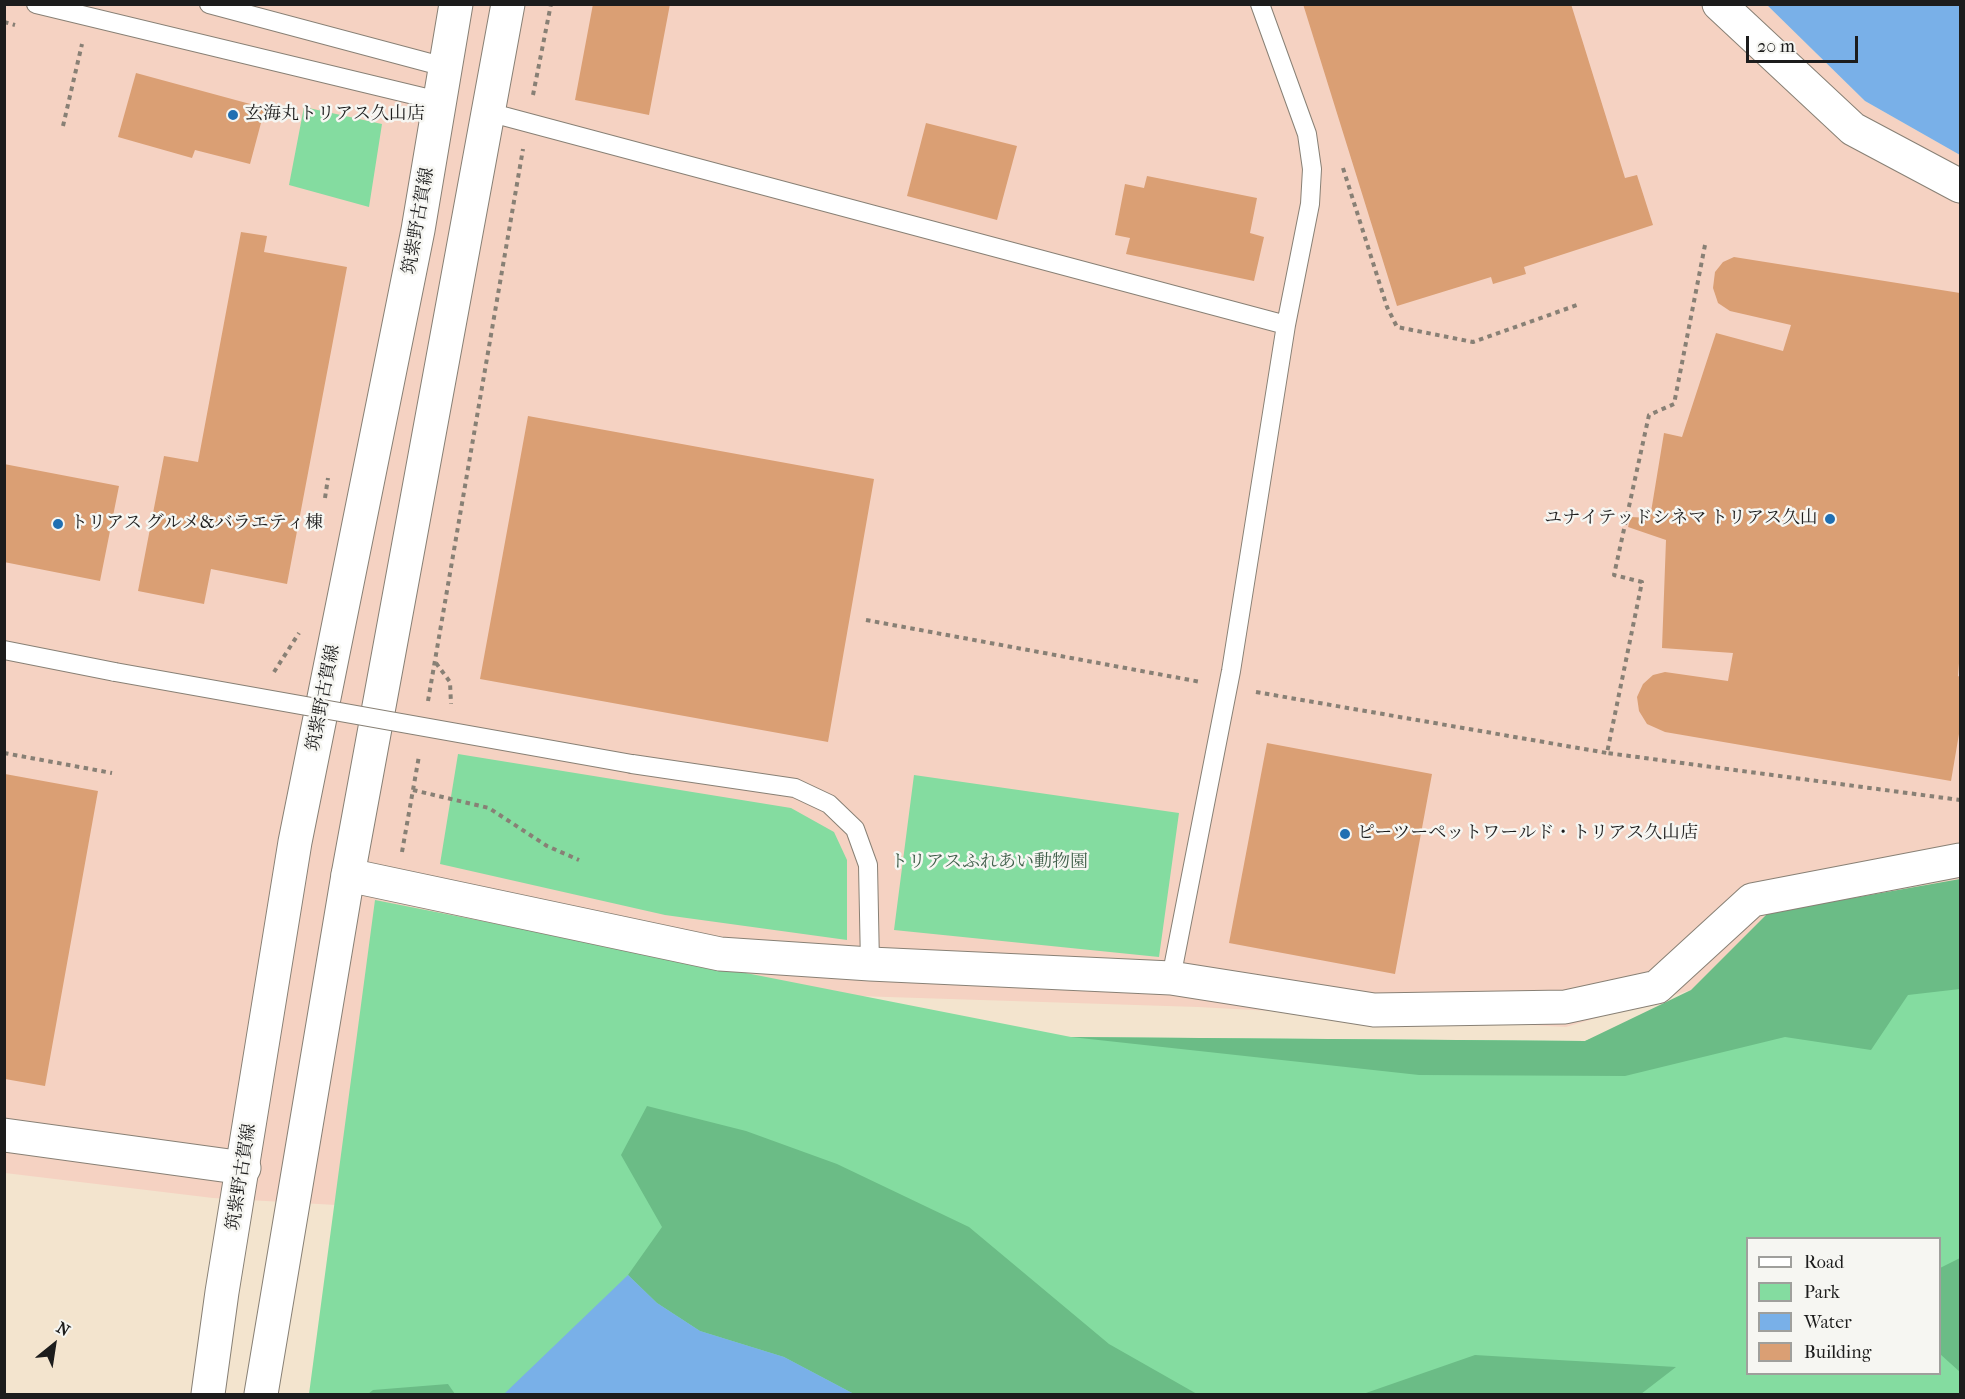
<!DOCTYPE html>
<meta charset="utf-8">
<style>
body{margin:0}
#map{position:relative;width:1965px;height:1399px;overflow:hidden;background:#f3e4ce;font-family:"IM FELL French Canon",serif}
canvas{display:block}
.frame{position:absolute;inset:0;border:6px solid #1c1c1c;pointer-events:none}
.legend{position:absolute;left:1746px;top:1237px;width:195px;height:138px;box-sizing:border-box;background:#f6f6f2;border:2px solid #9f9f9c;margin:0;padding:8px 10px;list-style:none;font-size:18px;color:#1c1c1c}
.legend li{display:flex;align-items:center;gap:12px;height:30px}
.legend b{width:30px;border:2px solid #9f9f9c}
.north{position:absolute;left:24px;top:1315px;width:60px;height:60px;-webkit-text-stroke:4px #f6f6f2;paint-order:stroke;rotate:30deg;font-size:16px;font-weight:700;line-height:24px;text-align:center;color:#1c1c1c}
.north::after{content:'';display:block;margin:auto;width:21px;height:27px;background:#1c1c1c;clip-path:polygon(50% 0,100% 100%,50% 72%,0 100%)}
.scale{position:absolute;left:1746px;top:36px;width:112px;height:27px;box-sizing:border-box;border:3px solid #1c1c1c;border-top:0;padding-left:8px;font-size:18px;line-height:21px;white-space:nowrap;color:#1c1c1c;-webkit-text-stroke:4px #f6f6f2;paint-order:stroke}
</style>
<div id="map">
<canvas width="1965" height="1399"></canvas>
<div class="frame"></div>
<ul class="legend">
<li><b style="height:8px;background:#fff"></b>Road</li>
<li><b style="height:16px;background:#84dca0"></b>Park</li>
<li><b style="height:16px;background:#79b0e8"></b>Water</li>
<li><b style="height:16px;background:#da9f74"></b>Building</li>
</ul>
<div class="north">N</div>
<div class="scale">20 m</div>
</div>
<script>
const context = document.querySelector('canvas').getContext('2d');
context.lineJoin = 'round';
function fillPath(path, color) { context.fillStyle = color; context.fill(path, 'evenodd'); }
function trace(path, color, width, dash) { context.strokeStyle = color; context.lineWidth = width; context.lineCap = dash ? 'butt' : 'round'; context.setLineDash(dash || []); context.stroke(path); }
function write(font, color, halo, rows, align = 'center') {
  context.font = font + ' "IM FELL French Canon","Noto Serif JP",serif'; context.lineWidth = 5; context.setLineDash([]); context.textBaseline = 'middle'; context.strokeStyle = halo; context.fillStyle = color; for (const [text, x, y, turn = 0] of rows) {
    context.save(); context.translate(x, y); context.rotate((+turn || 0) * Math.PI / 180); context.textAlign = isNaN(turn) ? turn : align; if (halo) context.strokeText(text, 0, 0); context.fillText(text, 0, 0); context.restore();
  }
}
const built = new Path2D(`
 M 5,5 L 1767,5 L 1865,101 L 1960,155 L 1960,879 L 1768,913 L 1691,990 L 1566,1027 L 1198,1007 L 702,991 L 336,1205 L 213,1198 L 5,1173 Z`);
const green = new Path2D(`
 M 304,107 L 382,124 L 369,207 L 289,185 Z
 M 458,754 L 791,808 L 834,832 L 847,860 L 847,940 L 665,915 L 440,864 Z
 M 914,775 L 1179,813 L 1159,957 L 894,930 Z
 M 375,900 L 1071,1037 L 1585,1041 L 1960,903 L 1960,1394 L 309,1394 ZM 1748,1238 L 1940,1238 L 1940,1374 L 1748,1374 Z`);
const forest = new Path2D(`
 M 1960,879 L 1960,989 L 1908,995 L 1871,1050 L 1785,1037 L 1625,1076 L 1419,1075 L 1071,1037 L 1585,1041 L 1691,990 L 1768,913 Z
 M 647,1106 L 746,1131 L 837,1164 L 969,1227 L 1109,1344 L 1197,1394 L 854,1394 L 784,1357 L 700,1331 L 657,1303 L 628,1275 L 662,1227 L 621,1155 Z
 M 1960,1258 L 1960,1372 L 1940,1354 L 1940,1268 Z
 M 1475,1355 L 1676,1367 L 1641,1394 L 1363,1394 Z
 M 448,1384 L 455,1394 L 368,1394 L 373,1390 Z`);
const water = new Path2D(`
 M 1767,5 L 1960,5 L 1960,155 L 1865,101 Z
 M 628,1275 L 657,1303 L 700,1331 L 784,1357 L 854,1394 L 504,1394 Z`);
const building = new Path2D(`
 M 593,4 L 670,4 L 649,115 L 575,100 Z
 M 1303,4 L 1571,4 L 1625,178 L 1637,175 L 1653,225 L 1524,267 L 1526,274 L 1493,284 L 1491,277 L 1397,306 Z
 M 136,73 L 265,108 L 250,164 L 195,150 L 192,158 L 118,137 Z
 M 926,123 L 1017,146 L 997,220 L 907,196 Z
 M 1147,176 L 1257,198 L 1250,233 L 1264,237 L 1254,281 L 1126,254 L 1130,238 L 1115,235 L 1125,184 L 1144,188 Z
 M 241,232 L 267,236 L 264,252 L 347,267 L 287,584 L 211,569 L 204,604 L 138,591 L 164,456 L 198,462 Z
 M 1734,257 L 1960,293 L 1960,650 L 1958,676 L 1960,677 L 1960,728 L 1951,781 L 1665,732 L 1647,724 L 1639,711 L 1637,697 L 1643,684 L 1653,675 L 1665,672 L 1728,681 L 1733,653 L 1662,648 L 1666,540 L 1628,527 L 1631,517 L 1650,518 L 1664,433 L 1682,437 L 1716,333 L 1783,351 L 1791,325 L 1730,311 L 1718,303 L 1713,288 L 1715,272 L 1723,262 Z
 M 528,416 L 874,479 L 828,742 L 480,679 Z
 M 4,464 L 119,486 L 100,581 L 4,562 Z
 M 1267,743 L 1432,774 L 1395,974 L 1229,943 Z
 M 5,774 L 98,791 L 45,1086 L 5,1079 Z`);
const path = new Path2D(`
 M 4,22 L 15,25
 M 533,95 L 551,4
 M 63,126 L 82,44
 M 1343,168 L 1387,307 L 1397,327 L 1473,342 L 1580,304
 M 1705,245 L 1674,404 L 1649,415 L 1614,575 L 1642,582 L 1607,753 L 1960,800
 M 325,498 L 328,478
 M 866,620 L 1201,682
 M 436,663 L 450,682 L 451,704
 M 274,672 L 299,633
 M 1256,692 L 1607,753
 M 428,701 L 523,149
 M 4,753 L 112,773
 M 413,790 L 489,808 L 547,846 L 579,860
 M 402,852 L 419,756`);
const service = new Path2D(`
 M 36,4 L 439,101
 M 209,4 L 445,67
 M 488,112 L 1286,325
 M 4,650 L 115,672
 M 632,764 L 795,788 L 829,804 L 855,829 L 868,865 L 870,964
 M 1171,978 L 1231,671 L 1286,325 L 1310,204 L 1312,169 L 1307,134 L 1260,4`);
const minor = new Path2D(`
 M 1719,4 L 1853,129 L 1960,186
 M 348,875 L 720,954 L 870,964 L 1171,978 L 1374,1010 L 1565,1007 L 1657,987 L 1752,900 L 1960,860
 M 4,1135 L 244,1168`);
const primary = new Path2D(`
 M 208,1394 L 222,1292 L 295,842 L 418,230 L 456,4
 M 261,1394 L 348,875 L 508,4`);
const serviceBridge = new Path2D(`
 M 115,672 L 632,764`);
const markers = [
 [233,115,6,"#1f6fb2"],
 [1830,519,6,"#1f6fb2"],
 [58,524,6,"#1f6fb2"],
 [1345,834,6,"#1f6fb2"]
];
const poiNames = [
 ["玄海丸トリアス久山店",245,115],
 ["ユナイテッドシネマ トリアス久山",1818,519,"right"],
 ["トリアス グルメ&バラエティ棟",70,524],
 ["ピーツーペットワールド・トリアス久山店",1357,834]
];
const streetNames = [
 ["筑紫野古賀線",419,221,-80],
 ["筑紫野古賀線",324,698,-79],
 ["筑紫野古賀線",242,1177,-81]
];
const parkNames = [
 ["トリアスふれあい動物園",989,863]
];
fillPath(built, '#f5d2c2');
fillPath(green, '#84dca0');
fillPath(forest, '#6bbc86');
fillPath(water, '#79b0e8');
fillPath(building, '#da9f74');
trace(service, '#888075', 20);
trace(minor, '#888075', 35);
trace(primary, '#888075', 35);
trace(path, '#888075', 4, [4.5, 4.5]);
trace(service, '#fff', 18);
trace(minor, '#fff', 33);
trace(primary, '#fff', 33);
trace(serviceBridge, '#888075', 20, []);
trace(serviceBridge, '#fff', 18);
for (const [x, y, r, color] of markers) { const dot = new Path2D(); dot.arc(x, y, r, 0, 2 * Math.PI); context.fillStyle = color; context.fill(dot); trace(dot, '#f6f6f2', 2); }
write('18px', '#1c1c1c', '#f6f6f2', poiNames, 'left');
write('18px', '#1c1c1c', '#f6f6f2', streetNames);
write('18px', '#405f4a', '#f6f6f2', parkNames);
</script>
